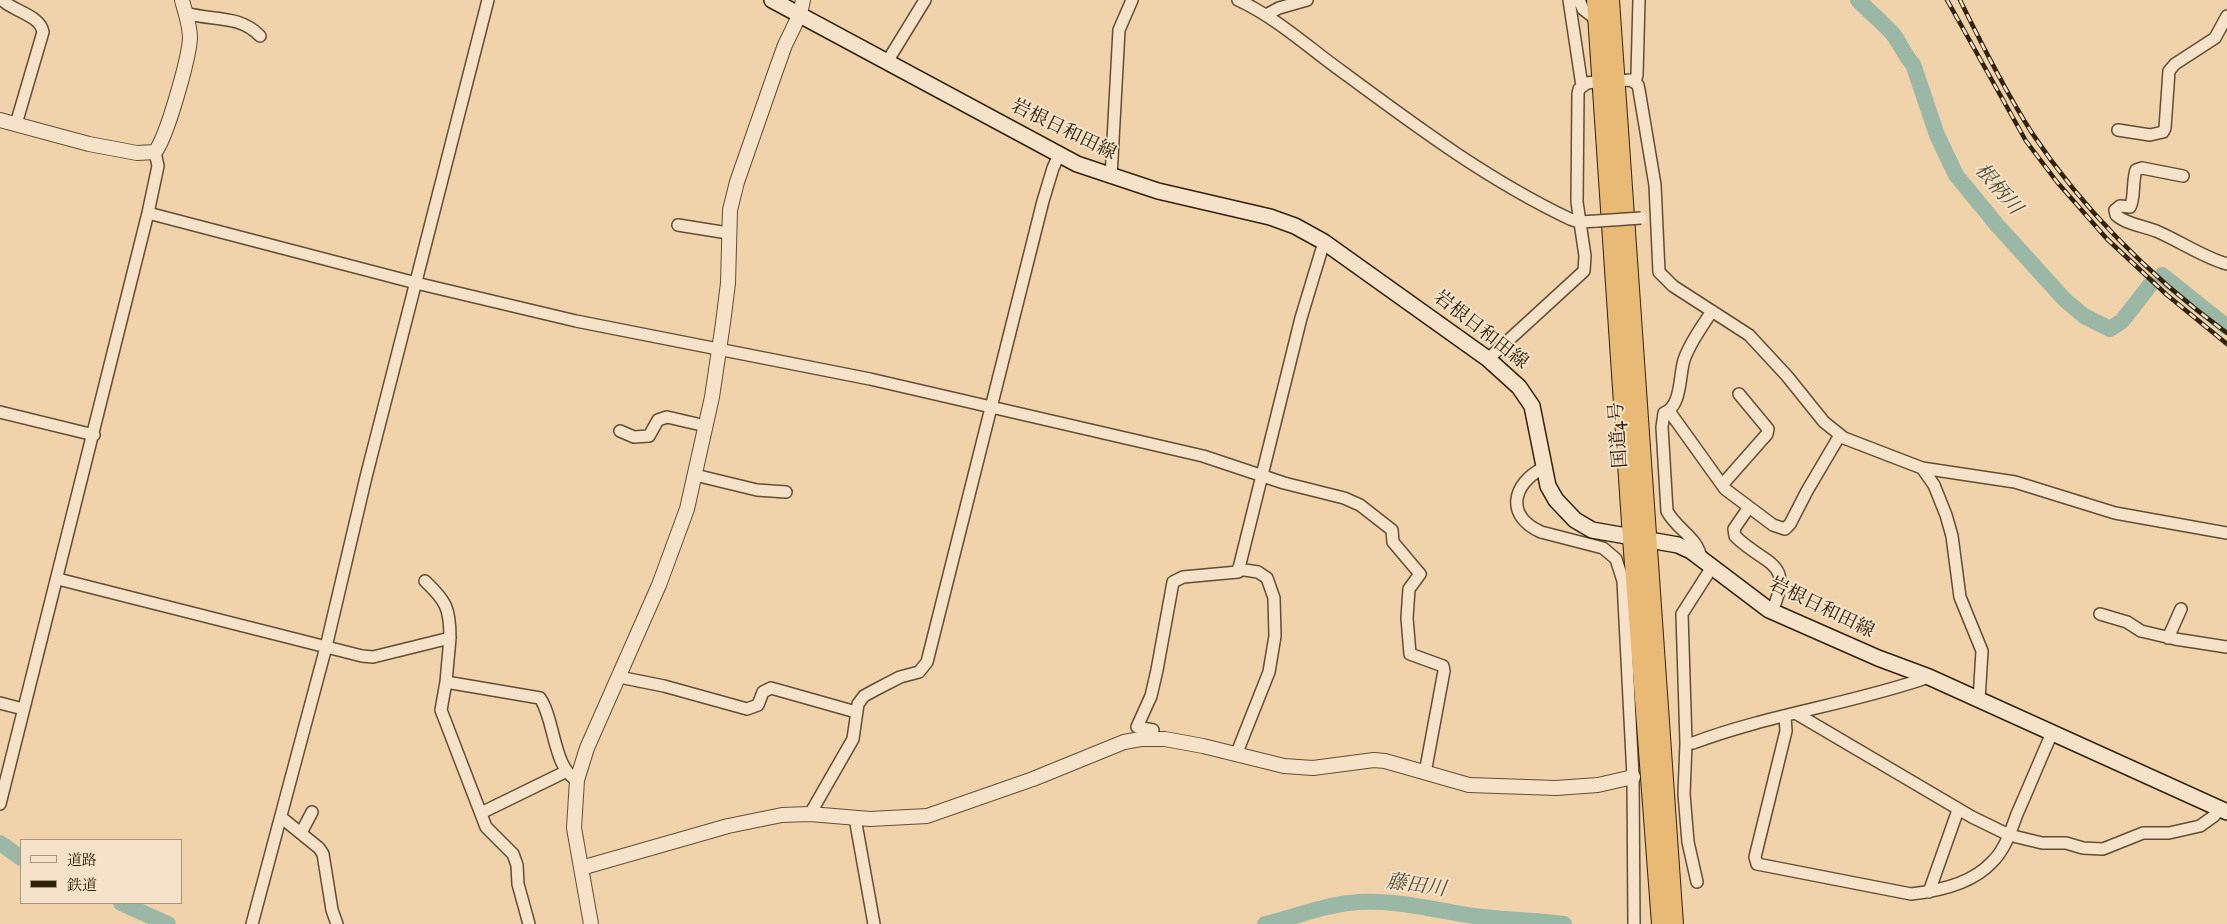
<!DOCTYPE html>
<meta charset="utf-8">
<style>
body{margin:0}
#map{position:relative;width:2227px;height:924px;overflow:hidden;background:#f1d3ab;font-family:"IM FELL English","Noto Serif JP",serif}
canvas{display:block}
.legend{position:absolute;left:20px;top:839px;width:162px;height:65px;box-sizing:border-box;background:#f6e2c8;border:1px solid #a7957c;margin:0;padding:6px 9px;list-style:none;font-size:15px;color:#31220b}
.legend li{display:flex;align-items:center;gap:10px;height:25px}
.legend b{width:25px;border:1px solid #a7957c}
</style>
<div id="map">
<canvas width="2227" height="924"></canvas>
<ul class="legend">
<li><b style="height:6px;background:#f6e2c8"></b>道路</li>
<li><b style="height:6px;background:#31220b"></b>鉄道</li>
</ul>
</div>
<script>
const context = document.querySelector('canvas').getContext('2d');
context.lineJoin = 'round';
function trace(path, color, width, dash) { context.strokeStyle = color; context.lineWidth = width; context.lineCap = dash ? 'butt' : 'round'; context.setLineDash(dash || []); context.stroke(path); }
function write(font, color, halo, rows, align = 'center') {
  context.font = font + ' "IM FELL English","Noto Serif JP",serif'; context.lineWidth = 4; context.setLineDash([]); context.textBaseline = 'middle'; context.strokeStyle = halo; context.fillStyle = color; for (const [text, x, y, turn = 0] of rows) {
    context.save(); context.translate(x, y); context.rotate((+turn || 0) * Math.PI / 180); context.textAlign = isNaN(turn) ? turn : align; if (halo) context.strokeText(text, 0, 0); context.fillText(text, 0, 0); context.restore();
  }
}
const river = new Path2D(`
 M 1858,0 C 1869,11 1882,22 1893,34 C 1900,43 1906,58 1913,64 L 1937,135 L 1956,175 L 1997,225 L 2064,299 L 2084,316 L 2110,329 L 2122,321 L 2150,285
 M 2162,275 L 2227,327
 M 0,843 L 21,858
 M 121,903 L 168,924
 M 1265,924 C 1293,918 1320,906 1349,903 C 1391,898 1433,910 1474,916 C 1504,920 1534,920 1564,924`);
const minor = new Path2D(`
 M 2,0 C 13,11 40,15 43,32 L 16,124
 M 1238,0 C 1277,18 1309,48 1344,73 C 1417,127 1488,180 1570,219 L 1579,222 L 1597,221
 M 1569,0 L 1582,86
 M 1579,0 L 1583,9 L 1598,21
 M 186,13 C 211,21 239,14 260,36
 M 1266,15 L 1279,8 L 1307,0
 M 887,62 L 925,0
 M 1615,81 L 1631,80 L 1638,85 L 1639,90 L 1655,185 L 1659,272 L 1673,286 L 1749,335 L 1787,376 L 1824,422 L 1844,438 L 1922,468 L 2015,482 L 2115,513 L 2227,533
 M 1635,82 L 1637,75 L 1639,0
 M 2118,130 L 2150,135 L 2163,132 L 2165,128 L 2169,71 L 2175,64 L 2215,38 L 2227,16
 M 2183,176 L 2142,168 L 2136,170 C 2132,182 2135,199 2130,207 L 2120,206 L 2115,210 L 2116,215 C 2126,224 2143,226 2156,231 C 2180,241 2202,257 2227,264
 M 1111,177 L 1119,30 L 1132,0
 M 148,213 L 416,283 L 576,321 L 870,379 L 1203,456 L 1284,483 L 1344,498 L 1360,505 L 1392,530 L 1393,542 L 1420,574 L 1409,589 L 1407,618 L 1410,654 L 1443,666 L 1444,671 L 1425,773
 M 678,225 L 728,233
 M 1488,359 L 1584,271 L 1585,256 L 1577,202 L 1578,94 L 1579,89 L 1587,83 L 1602,81
 M 1669,411 L 1725,489 L 1773,525 L 1785,529 L 1790,524 L 1807,491 L 1840,435
 M 0,412 L 94,435
 M 620,431 L 634,437 L 649,436 L 658,420 L 667,417 L 706,426
 M 1543,468 C 1512,484 1505,516 1541,532 L 1603,548 L 1616,559 L 1623,581 L 1633,777 L 1634,924
 M 1922,468 L 1934,485 L 1946,515 L 1952,536 L 1960,597 L 1982,651 L 1979,700
 M 695,475 L 757,490 L 786,492
 M 1722,485 L 1767,434 L 1768,429 L 1739,394
 M 1749,507 L 1734,529 L 1735,536 C 1765,566 1795,560 1772,611
 M 1701,559 C 1699,538 1676,529 1667,511 L 1662,427 L 1664,413 C 1682,406 1679,376 1684,360 C 1690,342 1702,327 1712,311
 M 58,579 L 362,656 L 373,657 L 450,638 L 446,682 L 441,710 L 486,827 L 513,854 L 517,865 L 518,884 L 529,924
 M 425,581 C 446,601 450,608 450,638
 M 2100,614 L 2127,622 L 2141,631 L 2175,639 L 2227,647
 M 2168,638 L 2181,609
 M 619,677 L 664,686 L 747,709 L 758,705 L 763,692 L 771,688 L 856,712
 M 446,682 L 540,698 C 555,720 553,768 577,780
 M 0,703 L 23,709
 M 1797,714 L 1972,817 L 2009,835 L 2042,843 L 2066,843 L 2083,848 L 2103,849 L 2143,833 L 2169,833 L 2200,826 L 2214,816 L 2220,809
 M 1785,716 L 1786,731 L 1755,857 L 1757,864 L 1911,894 C 1939,891 1972,884 1992,862 C 2005,850 2011,830 2017,814 C 2029,787 2040,760 2052,733
 M 1149,738 L 1153,730 L 1137,727 L 1151,696 L 1157,670 L 1173,582 L 1183,577 L 1238,572 L 1301,318 L 1324,242
 M 1686,743 L 1693,743 C 1770,714 1852,704 1929,677
 M 1236,755 L 1269,672 L 1275,636 L 1274,598 L 1267,578 L 1258,572 L 1238,569
 M 0,804 L 148,213 L 158,166 L 155,152
 M 481,813 L 567,771
 M 810,814 L 853,739 L 858,704 L 864,696 L 875,690 L 900,677 L 919,672 L 927,662 L 1043,201 L 1053,168 L 1059,155
 M 282,818 L 319,848 L 323,854 L 332,910 L 337,924
 M 855,818 L 874,924
 M 301,833 L 312,812
 M 1697,882 L 1688,842 L 1684,794 L 1686,743 L 1682,614 L 1712,567
 M 1929,892 L 1958,810
 M 252,924 L 326,647 L 366,477 L 488,0`);
const tertiary = new Path2D(`
 M 0,120 L 89,144 L 137,153 L 155,152 C 167,137 189,58 190,38 C 190,25 185,12 182,0
 M 581,868 L 728,826 L 782,815 L 810,814 L 870,819 L 927,816 L 1033,779 L 1124,742 L 1141,739 L 1165,739 L 1203,746 L 1284,766 L 1313,768 L 1374,760 L 1385,761 L 1469,785 L 1556,788 L 1598,785 L 1633,777
 M 591,924 L 574,828 L 577,780 L 587,748 L 659,585 L 687,509 L 712,397 L 723,323 L 728,283 L 730,210 L 737,182 L 776,70 L 785,45 L 800,14 L 803,0`);
const secondary = new Path2D(`
 M 772,0 L 1077,164 L 1158,191 L 1270,217 L 1295,226 L 1324,242 L 1488,359 L 1519,387 L 1532,406 L 1548,486 L 1556,500 L 1575,520 L 1592,530 L 1678,545 L 1691,551 L 1769,610 L 1878,658 L 1929,677 L 2227,812`);
const trunk = new Path2D(`
 M 1596,0 L 1632,538 L 1661,924
 M 1610,0 L 1674,924`);
const rail = new Path2D(`
 M 1947,0 L 2026,141 L 2057,182 L 2107,239 L 2167,295 L 2227,344
 M 1960,0 C 1982,45 2005,91 2032,133 C 2084,211 2152,278 2227,333`);
const minorBridge = new Path2D(`
 M 1597,221 L 1641,218`);
const streetNames = [
 ["岩根日和田線",1063,131,26],
 ["岩根日和田線",1480,331,38],
 ["国道4号",1620,435,-94],
 ["岩根日和田線",1821,609,26]
];
const waterNames = [
 ["根柄川",1997,190,49],
 ["藤田川",1416,887,8]
];
trace(river, '#9bb8a7', 16);
trace(minor, '#614e33', 14);
trace(tertiary, '#614e33', 16);
trace(secondary, '#31220b', 18);
trace(trunk, '#31220b', 20);
trace(minor, '#f6e2c8', 11);
trace(tertiary, '#f6e2c8', 14);
trace(secondary, '#f6e2c8', 15);
trace(trunk, '#e8ba76', 18);
trace(rail, '#31220b', 4.5);
trace(rail, '#f6e2c8', 2.5, [8]);
trace(minorBridge, '#614e33', 14, []);
trace(minorBridge, '#f6e2c8', 11);
write('19px', '#31220b', '#f6e2c8', streetNames);
write('italic 20px', '#514f3a', '#f6e2c8', waterNames);
</script>
